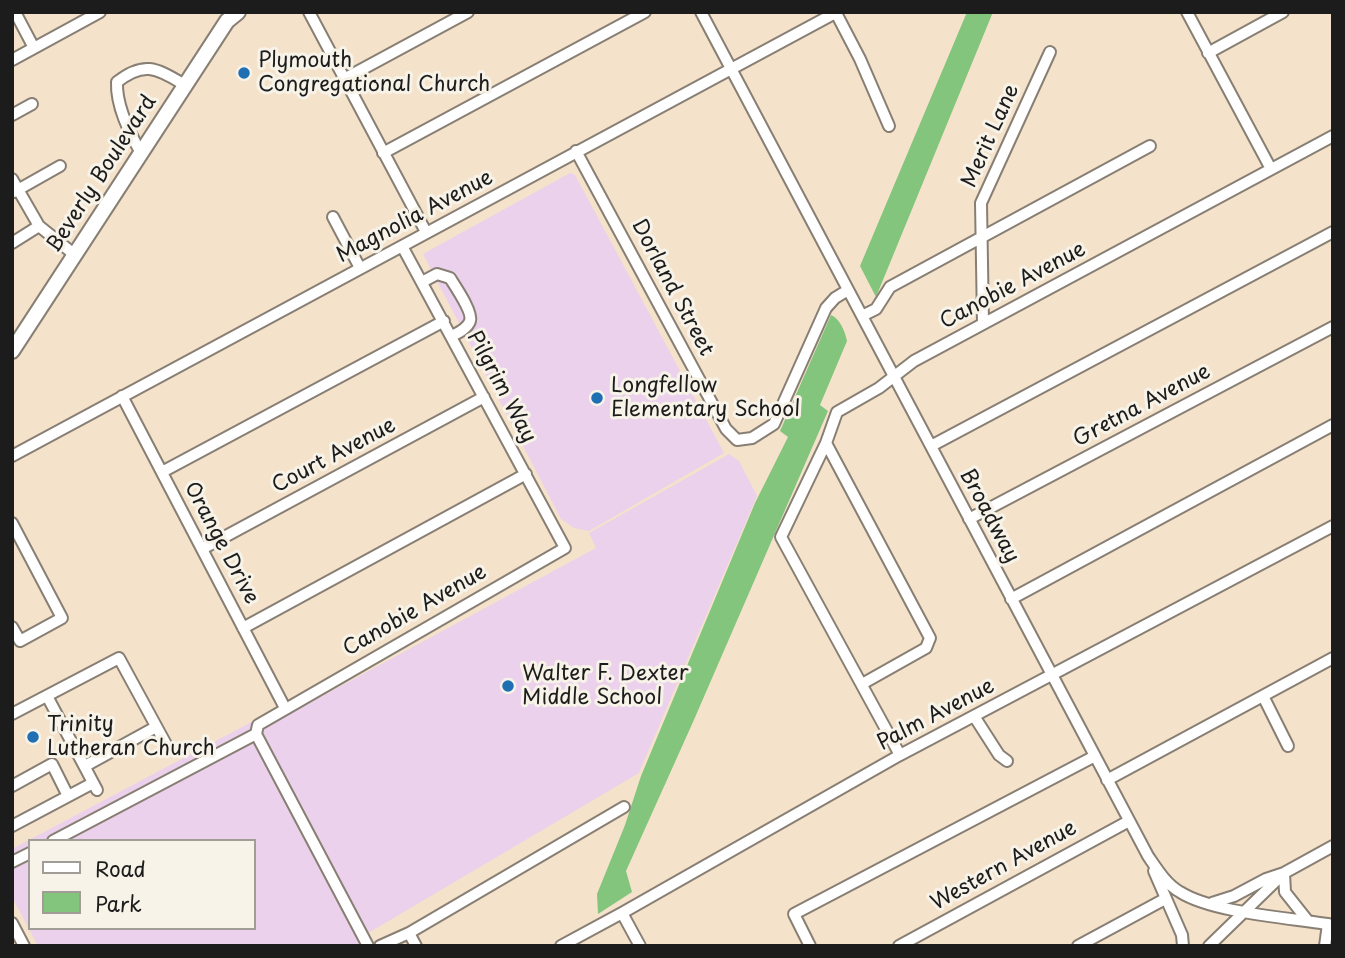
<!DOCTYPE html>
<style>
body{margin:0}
#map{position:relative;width:1345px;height:958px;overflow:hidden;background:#f5e2cb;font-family:"Playpen Sans",sans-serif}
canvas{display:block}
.frame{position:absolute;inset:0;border:14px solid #1c1c1c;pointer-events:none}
.legend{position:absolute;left:28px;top:839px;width:228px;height:91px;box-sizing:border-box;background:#f7f3e8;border:2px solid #9f9d96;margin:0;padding:9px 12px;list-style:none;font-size:21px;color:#1c1c1c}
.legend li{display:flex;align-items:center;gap:14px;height:35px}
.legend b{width:35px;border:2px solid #9f9d96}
</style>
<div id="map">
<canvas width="1345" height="958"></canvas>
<div class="frame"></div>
<ul class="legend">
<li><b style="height:9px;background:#fff"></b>Road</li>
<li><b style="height:19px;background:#83c57d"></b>Park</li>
</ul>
</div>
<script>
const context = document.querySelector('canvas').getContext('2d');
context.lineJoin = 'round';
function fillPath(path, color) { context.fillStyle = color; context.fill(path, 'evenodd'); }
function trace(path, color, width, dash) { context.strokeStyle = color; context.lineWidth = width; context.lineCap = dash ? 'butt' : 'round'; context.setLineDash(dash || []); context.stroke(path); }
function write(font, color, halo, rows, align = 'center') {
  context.font = font + ' "Playpen Sans",sans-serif'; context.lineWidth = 6; context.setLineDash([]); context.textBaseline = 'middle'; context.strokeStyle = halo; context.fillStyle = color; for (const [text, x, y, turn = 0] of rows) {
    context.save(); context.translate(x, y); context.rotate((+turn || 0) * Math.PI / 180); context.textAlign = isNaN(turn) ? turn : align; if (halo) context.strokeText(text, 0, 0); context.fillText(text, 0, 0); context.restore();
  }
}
const built = new Path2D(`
 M 570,173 L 575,175 L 724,453 L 589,531 L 574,528 L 561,519 L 423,254 Z
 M 729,454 L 739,461 L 757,496 L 639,773 L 358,939 L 361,946 L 38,946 L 12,897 L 12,849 L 259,718 L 265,727 L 596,548 L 589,533 ZM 30,841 L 254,841 L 254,928 L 30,928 Z`);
const green = new Path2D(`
 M 967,12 L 993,12 L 876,297 L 860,266 Z
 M 831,315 C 840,319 845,331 847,341 L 820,405 L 828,411 L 693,722 L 626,871 L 632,892 L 598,914 L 597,894 L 625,825 L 641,776 L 755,503 L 788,437 L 780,431 Z`);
const minor = new Path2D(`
 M 15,12 L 34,48
 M 309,12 L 426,232
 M 701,12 L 1148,856 C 1157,869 1166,884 1180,892 C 1213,913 1292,918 1333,925
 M 1187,12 L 1271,169
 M 836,13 L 860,59 L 889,126
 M 1208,53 L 1283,12
 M 12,60 L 100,12
 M 344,79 L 468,12
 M 12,115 L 32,104
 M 576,151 L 726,429 L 737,440 L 752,438 L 774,424 L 826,308 L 835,298 L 848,290
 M 141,153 C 129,132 116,106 117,82 C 145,60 157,69 185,85
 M 383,153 L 645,12
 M 12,179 L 39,226 L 75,255
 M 14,192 L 60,166
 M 333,217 L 360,268
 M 12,243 L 39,226
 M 422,282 L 437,274 L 450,278 C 455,286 473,312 470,321 C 468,328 458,333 452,336
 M 862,316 L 876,309 L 890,287 L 1150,146
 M 983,323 L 981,203 L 1050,52
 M 122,396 L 285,708
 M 826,443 L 930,638 L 926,648 L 862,684
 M 931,446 L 1333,232
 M 12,456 L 837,12
 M 162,472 L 444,321
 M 969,519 L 1333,327
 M 12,523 L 62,618 L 20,641 L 12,627
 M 202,549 L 484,397
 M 1011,599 L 1333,425
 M 243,628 L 526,474
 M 47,696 L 97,790
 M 1263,696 L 1288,746
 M 12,714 L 119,658 L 168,748
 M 974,716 L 999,755 L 1007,761
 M 900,755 L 781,537 L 826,443 L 837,412 L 879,388 L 914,361 L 1333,136
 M 85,766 L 156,727
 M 1107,780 L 1333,658
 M 12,786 L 52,764 L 68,796
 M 12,826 L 93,783
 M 53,841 L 256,734
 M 12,862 L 30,853
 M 1154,871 L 1182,935 L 1183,946
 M 1284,873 L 1285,892 L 1308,921
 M 1212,903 L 1234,896 L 1266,879 L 1284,873 L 1333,846
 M 622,913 L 640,946
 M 12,923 L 24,946
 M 409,933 L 416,946
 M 368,946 L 256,734 L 258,725 L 565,548 L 402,246
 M 380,946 L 409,933 L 624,807
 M 561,946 L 622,913 L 900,755 L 1333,526
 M 810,946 L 794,914 L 1095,756
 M 899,946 L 1129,821
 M 1078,946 L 1165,899
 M 1209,946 L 1280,877
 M 1325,946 L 1328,924`);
const major = new Path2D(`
 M 12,351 L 227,21 L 238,12`);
const markers = [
 [244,73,7,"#1f6fb2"],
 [597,398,7,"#1f6fb2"],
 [508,686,7,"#1f6fb2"],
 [33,737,7,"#1f6fb2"]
];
const poiNames = [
 ["Plymouth",258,61],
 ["Congregational Church",258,85],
 ["Longfellow",611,386],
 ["Elementary School",611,410],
 ["Walter F. Dexter",522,674],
 ["Middle School",522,698],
 ["Trinity",47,725],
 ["Lutheran Church",47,749]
];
const streetNames = [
 ["Merit Lane",991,136,-66],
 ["Beverly Boulevard",102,174,-57],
 ["Magnolia Avenue",415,217,-28],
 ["Canobie Avenue",1013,286,-28],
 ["Dorland Street",672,288,62],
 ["Pilgrim Way",501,387,62],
 ["Gretna Avenue",1142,406,-28],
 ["Court Avenue",334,456,-28],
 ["Broadway",989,516,62],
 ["Orange Drive",221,543,62],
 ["Canobie Avenue",415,611,-30],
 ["Palm Avenue",936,715,-28],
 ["Western Avenue",1004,866,-29]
];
fillPath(built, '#ebd1eb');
fillPath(green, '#83c57d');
trace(minor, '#887f74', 14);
trace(major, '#887f74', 18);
trace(minor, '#fff', 10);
trace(major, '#fff', 14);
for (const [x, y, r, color] of markers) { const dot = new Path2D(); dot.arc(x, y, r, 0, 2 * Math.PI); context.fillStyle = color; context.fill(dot); trace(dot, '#f7f3e8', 2.5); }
write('21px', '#1c1c1c', '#f7f3e8', poiNames, 'left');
write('21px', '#1c1c1c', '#f7f3e8', streetNames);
</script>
